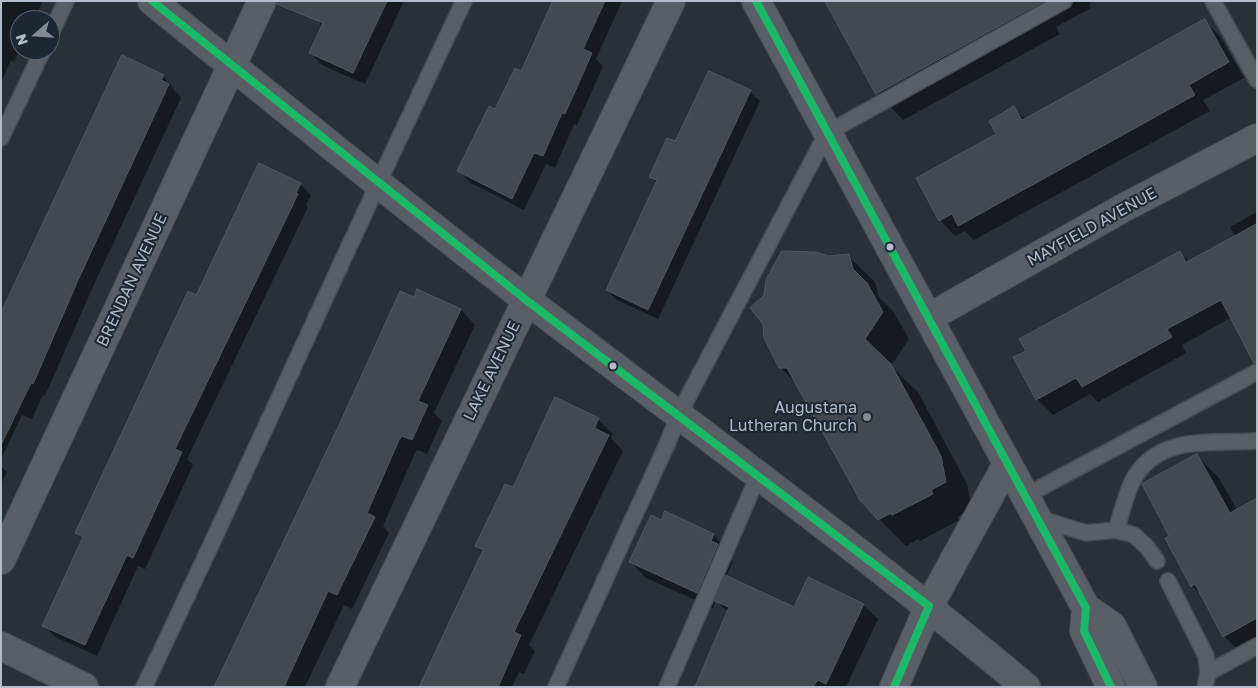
<!DOCTYPE html>
<style>
body{margin:0}
#map{position:relative;width:1258px;height:688px;overflow:hidden;background:#2a3038;font-family:"Golos Text",sans-serif}
canvas{display:block}
.frame{position:absolute;inset:0;border:2px solid #b4bcc9;pointer-events:none}
.north{position:absolute;left:10px;top:10px;width:50px;height:50px;box-sizing:border-box;background:#1d2633;border:1px solid #59626f;border-radius:50%;rotate:251deg;font-size:14px;font-weight:700;line-height:20px;text-align:center;color:#b4bcc9}
.north::after{content:'';display:block;margin:auto;width:18px;height:22px;background:#848b96;clip-path:polygon(50% 0,100% 100%,50% 72%,0 100%)}
</style>
<div id="map">
<canvas width="1258" height="688"></canvas>
<div class="frame"></div>
<div class="north">N</div>
</div>
<script>
const context = document.querySelector('canvas').getContext('2d');
context.lineJoin = 'round';
function fillPath(path, color) { context.fillStyle = color; context.fill(path, 'evenodd'); }
function trace(path, color, width, dash) { context.strokeStyle = color; context.lineWidth = width; context.lineCap = dash ? 'butt' : 'round'; context.setLineDash(dash || []); context.stroke(path); }
function write(font, color, halo, rows, align = 'center') {
  context.font = font + ' "Golos Text",sans-serif'; context.lineWidth = 4; context.setLineDash([]); context.textBaseline = 'middle'; context.strokeStyle = halo; context.fillStyle = color; for (const [text, x, y, turn = 0] of rows) {
    context.save(); context.translate(x, y); context.rotate((+turn || 0) * Math.PI / 180); context.textAlign = isNaN(turn) ? turn : align; if (halo) context.strokeText(text, 0, 0); context.fillText(text, 0, 0); context.restore();
  }
}
const shadow = new Path2D(`
 M 1,1 L 43,1 L 34,20 L 20,20 L 20,49 L 14,62 L 11,60 L 1,82 Z
 M 324,1 L 404,1 L 365,84 L 322,65 L 311,53 L 323,26 L 316,19 Z
 M 550,1 L 622,1 L 596,59 L 603,66 L 577,125 L 574,124 L 555,168 L 546,164 L 524,210 L 471,183 L 459,171 L 522,72 L 553,5 Z
 M 825,1 L 1090,1 L 1091,4 L 1089,5 L 1091,8 L 1056,27 L 1060,34 L 903,120 L 877,93 Z
 M 1204,20 L 1220,36 L 1244,78 L 1203,100 L 1210,111 L 974,240 L 965,231 L 955,236 L 940,220 L 1014,108 L 1026,120 Z
 M 709,72 L 750,91 L 760,101 L 658,319 L 617,300 L 607,290 L 657,183 L 651,176 L 676,143 Z
 M 163,76 L 181,98 L 91,291 L 45,396 L 43,395 L 32,419 L 22,415 L 1,459 L 1,315 Z
 M 300,184 L 311,195 L 306,205 L 308,207 L 187,459 L 193,465 L 145,569 L 138,566 L 97,656 L 55,637 L 44,625 L 83,539 L 76,533 L 197,297 Z
 M 1257,212 L 1257,303 L 1182,345 L 1186,353 L 1098,402 L 1090,394 L 1053,415 L 1037,399 L 1027,351 L 1180,252 L 1189,262 L 1236,237 L 1230,227 Z
 M 848,256 L 875,282 L 879,297 L 893,311 L 909,339 L 891,366 L 918,392 L 967,484 L 972,509 L 957,517 L 959,520 L 920,541 L 918,539 L 906,546 L 879,519 L 798,385 L 780,367 L 829,257 Z
 M 418,290 L 461,310 L 475,325 L 434,413 L 442,421 L 427,454 L 417,450 L 414,455 L 383,526 L 389,533 L 352,609 L 344,605 L 305,687 L 215,687 Z
 M 598,419 L 613,434 L 611,438 L 623,451 L 529,645 L 535,651 L 524,674 L 519,672 L 512,687 L 420,687 L 483,553 L 477,546 L 513,489 ZM 595,423 L 598,423 L 593,434 Z
 M 1197,456 L 1219,478 L 1237,510 L 1257,499 L 1257,652 L 1246,658 L 1224,636 L 1204,598 L 1192,586 L 1170,537 Z
 M 1,466 L 7,472 L 1,484 Z
 M 666,512 L 713,535 L 729,551 L 727,555 L 733,561 L 726,577 L 795,608 L 863,605 L 878,619 L 846,687 L 697,687 L 728,612 L 716,601 L 713,608 L 646,578 L 631,562 Z`);
const building = new Path2D(`
 M 277,1 L 387,1 L 353,73 L 309,53 L 323,23 L 277,4 Z
 M 553,1 L 605,1 L 583,49 L 592,53 L 565,114 L 562,113 L 543,156 L 534,153 L 512,199 L 457,171 L 489,106 L 495,109 L 515,68 L 521,71 Z
 M 825,1 L 1044,1 L 876,94 Z
 M 1205,19 L 1229,62 L 1189,85 L 1195,95 L 958,226 L 952,214 L 939,221 L 916,178 L 996,134 L 989,121 L 1014,106 L 1022,120 Z
 M 122,55 L 164,75 L 161,80 L 169,84 L 79,278 L 33,384 L 31,383 L 1,445 L 1,313 Z
 M 709,71 L 751,90 L 648,310 L 606,290 L 657,180 L 649,177 L 667,138 L 675,141 Z
 M 259,163 L 301,183 L 296,193 L 298,194 L 175,449 L 182,452 L 133,558 L 127,555 L 85,645 L 42,626 L 83,537 L 75,533 L 188,291 L 196,295 Z
 M 1257,224 L 1257,363 L 1254,363 L 1221,300 L 1167,329 L 1172,337 L 1082,387 L 1076,378 L 1036,400 L 1013,357 L 1026,351 L 1019,339 L 1180,251 L 1186,262 Z
 M 782,251 L 816,252 L 829,256 L 849,254 L 853,269 L 867,283 L 883,312 L 865,339 L 891,364 L 941,456 L 946,482 L 931,490 L 933,494 L 892,515 L 891,513 L 878,520 L 860,500 L 787,368 L 779,368 L 764,338 L 763,324 L 750,308 L 764,295 L 766,280 Z
 M 417,289 L 461,309 L 418,401 L 428,405 L 412,440 L 402,436 L 399,440 L 367,513 L 375,517 L 337,595 L 328,591 L 284,687 L 214,687 L 339,425 L 400,291 L 414,297 Z
 M 555,397 L 599,418 L 594,428 L 609,435 L 514,632 L 521,635 L 498,687 L 419,687 L 483,550 L 475,546 L 505,484 L 513,487 Z
 M 1197,454 L 1230,513 L 1257,498 L 1257,618 L 1223,637 L 1195,584 L 1191,587 L 1165,538 L 1169,536 L 1142,484 Z
 M 665,511 L 714,534 L 711,541 L 718,544 L 697,593 L 629,562 L 651,515 L 661,520 Z
 M 725,575 L 794,607 L 808,577 L 864,604 L 826,684 L 818,680 L 813,687 L 695,687 L 729,607 L 714,601 Z`);
const lane = new Path2D(`
 M 1213,1 L 1257,80
 M 50,35 L 66,1
 M 1,138 L 43,50
 M 1025,496 L 1257,372
 M 1038,518 L 1086,533 L 1116,530 L 1134,535 L 1147,547 L 1157,561
 M 1116,530 C 1122,513 1126,490 1136,475 C 1163,434 1214,444 1257,441
 M 1168,581 L 1206,656 L 1208,673 L 1205,687
 M 1208,673 L 1257,646
 M 144,687 C 253,459 355,229 464,1
 M 556,687 L 668,442 L 679,414 L 827,133 L 1064,1
 M 667,687 L 758,476`);
const street = new Path2D(`
 M 756,1 L 1086,608 L 1112,626 L 1143,687
 M 928,318 L 1125,207 L 1257,138
 M 1,560 L 262,1
 M 1086,608 L 1084,631 L 1111,687
 M 1,646 L 84,687
 M 340,687 L 671,1
 M 894,687 L 929,606 L 1007,464`);
const secondary = new Path2D(`
 M 152,1 C 277,102 401,204 528,301 C 695,428 864,552 1026,687`);
const bus1 = new Path2D(`
 M 152,1 L 526,300 L 929,606
 M 756,1 L 1086,608 L 1084,631 L 1111,687
 M 894,687 L 929,606`);
const markers = [
 [890,247,4.5,"#b4bcc9"],
 [613,366,4.5,"#b4bcc9"],
 [867,417,5,"#848b96"]
];
const streetNames = [
 ["MAYFIELD AVENUE",1092,227,-29],
 ["BRENDAN AVENUE",132,280,-65],
 ["LAKE AVENUE",492,371,-64]
];
const poiNames = [
 ["Augustana",857,408],
 ["Lutheran Church",857,426]
];
fillPath(shadow, '#0007');
fillPath(building, '#444950');
trace(building, '#52575f', 1);
trace(lane, '#484c53', 18);
trace(street, '#484c53', 30);
trace(secondary, '#484c53', 30);
trace(lane, '#5a5e66', 15);
trace(street, '#5a5e66', 28);
trace(secondary, '#595d64', 28);
trace(bus1, '#1ab867', 8);
for (const [x, y, r, color] of markers) { const dot = new Path2D(); dot.arc(x, y, r, 0, 2 * Math.PI); context.fillStyle = color; context.fill(dot); trace(dot, '#1d2633', 2); }
write('16px', '#b4bcc9', '#1d2633', streetNames);
write('16px', '#b4bcc9', '#1d2633', poiNames, 'right');
</script>
